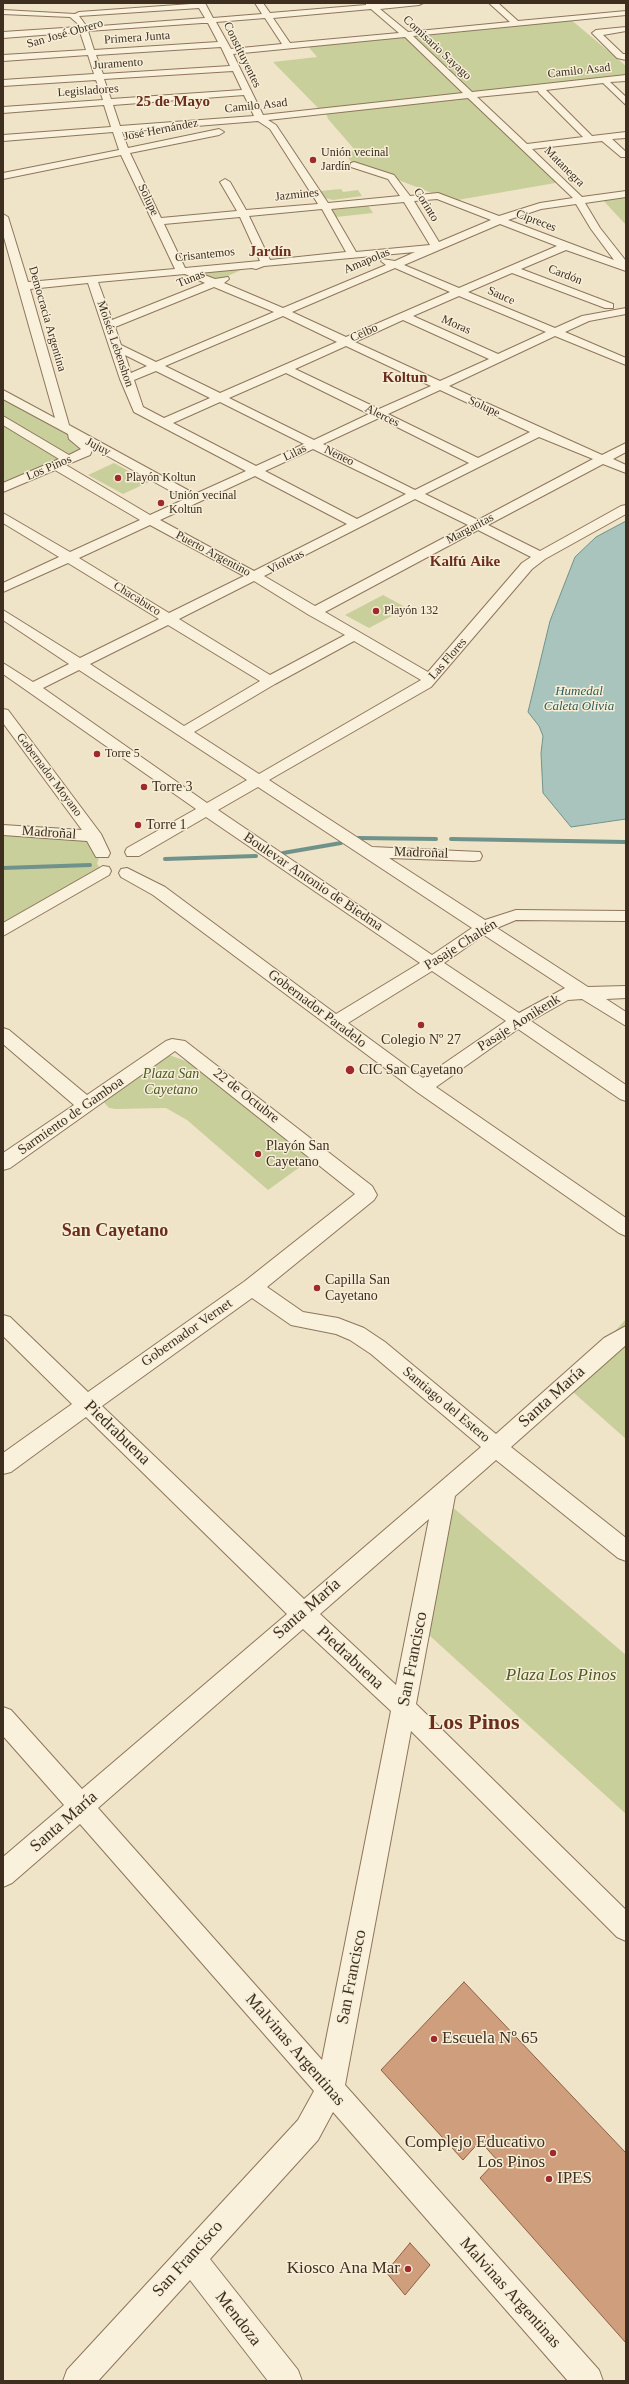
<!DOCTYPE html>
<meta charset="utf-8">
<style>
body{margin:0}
#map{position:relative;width:629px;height:2384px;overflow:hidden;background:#f0e4c8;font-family:"Times New Roman",serif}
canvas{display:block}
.frame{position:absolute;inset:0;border:4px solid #3d2e20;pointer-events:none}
</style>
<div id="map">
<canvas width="629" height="2384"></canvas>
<div class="frame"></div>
</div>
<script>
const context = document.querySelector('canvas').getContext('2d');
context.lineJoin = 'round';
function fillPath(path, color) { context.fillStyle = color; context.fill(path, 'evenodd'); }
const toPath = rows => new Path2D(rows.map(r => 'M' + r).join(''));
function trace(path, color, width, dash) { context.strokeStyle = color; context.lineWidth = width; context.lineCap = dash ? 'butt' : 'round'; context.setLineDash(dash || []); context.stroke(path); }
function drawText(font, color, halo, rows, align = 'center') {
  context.font = font + ' "Times New Roman",serif'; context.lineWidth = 3; context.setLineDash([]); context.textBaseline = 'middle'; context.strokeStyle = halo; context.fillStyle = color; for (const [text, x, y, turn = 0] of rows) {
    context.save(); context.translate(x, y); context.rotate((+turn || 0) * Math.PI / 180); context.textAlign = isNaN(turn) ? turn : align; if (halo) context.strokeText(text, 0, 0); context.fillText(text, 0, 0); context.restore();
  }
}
fillPath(toPath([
 [569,18,626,66,626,78,472,95,561,182,452,201,391,177,354,165,344,153,355,150,328,119,325,111,319,109,273,62,317,57,306,44],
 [341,189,343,192,358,190,362,196,333,200,325,198,320,191],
 [626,194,626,225,600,197],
 [366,202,373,213,336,217,331,208],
 [252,265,219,280,193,271],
 [3,394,64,428,87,448,3,488],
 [114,463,149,482,123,494,88,475],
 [383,595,407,608,369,628,345,615],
 [3,830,89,836,99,857,97,864,103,871,3,930],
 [169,1055,191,1063,311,1159,268,1190,187,1120,166,1108,116,1109,109,1108,101,1099],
 [626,1319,626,1439,565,1385,611,1344,615,1331],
 [443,1499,626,1655,626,1814,419,1626]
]), '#c9cf9b');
const water = toPath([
 [626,521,626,819,571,827,543,793,541,753,543,736,539,726,528,712,550,621,575,557,596,537,626,521]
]);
fillPath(water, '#a9c4bc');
trace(water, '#6f938a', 1);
trace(toPath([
 [358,838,436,839],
 [451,839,626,842],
 [283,853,341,843],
 [165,859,256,856],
 [3,868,90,865]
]), '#6f938a', 4);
const building = toPath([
 [464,1982,626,2153,626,2343,480,2178,497,2160,480,2141,463,2160,381,2070,464,1982],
 [410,2243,430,2265,405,2295,386,2272,410,2243]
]);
fillPath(building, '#cf9f7d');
trace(building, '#8d5f41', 1);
const minor = toPath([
 [205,3,213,18,262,14,255,3,263,3,270,13,366,5,366,3,423,3,419,5,380,9,408,32,510,22,489,3,498,3,518,21,626,11,626,15,413,36,472,92,626,75,626,81,610,82,626,97,626,105,603,83,546,90,592,136,626,132,626,138,612,139,626,152,626,157,621,157,602,141,532,149,582,197,626,191,626,197,585,203,600,228,626,261,626,271,566,250,521,269,613,304,613,308,605,308,512,273,468,292,555,328,582,316,626,308,626,314,589,321,565,332,626,358,626,365,555,336,449,386,602,455,626,443,626,452,613,459,626,465,626,473,603,464,488,525,540,551,621,506,626,505,626,514,545,559,532,569,431,687,269,780,372,847,480,852,482,856,480,860,474,861,389,858,485,920,516,910,626,911,626,921,516,920,497,928,588,987,626,986,626,998,606,999,626,1012,626,1026,582,999,568,1000,531,1021,626,1085,626,1101,620,1099,518,1029,436,1087,626,1218,626,1236,619,1233,417,1092,153,895,121,877,119,873,121,869,127,868,165,887,336,1014,420,963,206,817,139,856,127,856,125,852,127,848,196,809,3,674,3,663,33,682,69,664,3,620,3,610,80,658,159,619,68,563,3,592,3,583,59,557,3,523,3,513,70,552,140,520,55,470,3,492,3,483,59,459,3,425,3,416,69,455,81,449,69,439,68,434,3,399,3,390,55,418,3,234,3,214,8,217,28,282,175,269,121,155,3,179,3,173,119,150,113,132,3,141,3,135,111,127,104,105,3,113,3,107,103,100,96,80,3,86,3,80,94,74,88,55,3,61,3,55,86,50,80,32,3,38,3,32,79,27,77,23,70,17,3,14,3,10,75,14,79,12,205,3],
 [199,8,205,18,87,27,79,16,199,8],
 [371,9,399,33,290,43,273,18,371,9],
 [265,18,282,44,231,49,216,22,265,18],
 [202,23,208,23,218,42,94,50,88,31,202,23],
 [405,37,463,93,263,115,233,54,405,37],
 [221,47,230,66,103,74,96,55,221,47],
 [233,71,242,90,111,99,104,79,233,71],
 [538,91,539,93,583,137,527,144,477,97,538,91],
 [244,95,254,116,120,126,113,105,244,95],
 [468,98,573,198,540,203,499,216,438,193,410,196,394,175,354,162,351,163,351,167,388,179,400,196,328,203,276,125,268,120,468,98],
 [258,121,270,129,318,204,246,210,230,182,225,179,220,182,237,211,161,218,130,153,219,135,224,132,219,129,128,148,122,132,258,121],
 [437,199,491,220,439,242,414,201,437,199],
 [404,202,430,245,356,252,331,209,404,202],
 [576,204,591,229,614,260,508,220,541,209,576,204],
 [322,209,346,252,270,260,249,216,322,209],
 [240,217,260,261,185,268,164,224,240,217],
 [500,224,557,246,459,288,404,265,500,224],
 [415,252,395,261,382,259,381,261,386,265,283,308,224,283,229,279,228,277,215,279,199,273,252,268,256,269,264,266,415,252],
 [395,268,450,292,346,337,292,312,395,268],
 [185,274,205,283,112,320,98,282,185,274],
 [88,283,120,379,134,412,246,471,195,494,69,425,30,289,88,283],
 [214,287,274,312,156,362,121,345,115,327,214,287],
 [459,296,546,332,498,354,413,316,459,296],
 [283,316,337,342,220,393,165,366,283,316],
 [403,320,489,359,440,381,355,342,403,320],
 [346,346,431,386,379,409,295,369,346,346],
 [125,355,147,366,131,373,125,355],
 [156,371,210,398,164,418,143,407,134,380,156,371],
 [286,373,369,414,314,440,229,398,286,373],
 [440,390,530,432,478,458,388,414,440,390],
 [220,402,304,444,256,466,173,423,220,402],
 [379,418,469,463,415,490,323,444,379,418],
 [539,437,593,459,478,520,425,494,539,437],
 [93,448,185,499,150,515,66,465,90,455,93,448],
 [313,449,406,494,357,519,265,471,313,449],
 [255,476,347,524,254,571,160,520,255,476],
 [415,499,468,525,315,606,264,576,415,499],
 [150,525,244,576,169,613,79,558,150,525],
 [478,530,531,557,522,563,428,672,325,612,478,530],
 [254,581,309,615,345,635,270,675,179,619,254,581],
 [168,625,260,681,184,726,90,664,168,625],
 [354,641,421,680,259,774,194,732,275,684,354,641],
 [79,670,247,780,207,803,43,688,79,670],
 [258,787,472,928,432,955,218,810,258,787],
 [484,935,565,988,519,1013,444,963,484,935],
 [432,971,506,1021,423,1078,348,1023,432,971],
 [626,27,626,31,603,35,623,54,626,54,626,60,617,58,592,33,596,30,626,27],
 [3,709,8,710,101,834,110,853,108,857,96,857,87,841,3,835,3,825,82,830,3,723,3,709],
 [103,866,109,867,111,871,109,875,3,936,3,923,103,866],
 [3,1028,9,1030,87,1095,166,1041,172,1039,185,1041,372,1186,377,1195,374,1200,267,1287,303,1312,338,1318,364,1328,385,1342,496,1434,604,1338,626,1326,626,1345,511,1447,626,1538,626,1561,618,1558,496,1460,455,1496,416,1704,626,1910,626,1941,617,1937,411,1731,345,2085,599,2370,603,2381,568,2381,333,2112,318,2140,210,2259,298,2370,302,2381,268,2381,190,2280,98,2381,63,2381,67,2370,298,2120,314,2091,80,1824,12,1883,3,1887,3,1857,64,1805,3,1736,3,1707,11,1710,82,1789,287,1614,86,1417,11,1472,3,1474,3,1453,72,1404,3,1336,3,1315,10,1317,88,1392,245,1281,355,1194,175,1051,10,1168,3,1170,3,1153,74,1105,3,1044,3,1028],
 [252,1298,291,1325,336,1334,350,1340,371,1354,481,1447,304,1599,102,1406,252,1298],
 [429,1519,396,1685,320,1614,429,1519],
 [303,1629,391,1711,322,2060,98,1808,303,1629]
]);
trace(minor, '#8d765c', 2);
fillPath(minor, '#faf1dc');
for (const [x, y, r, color] of [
 [313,160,4,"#9e2a2b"],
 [118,478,4,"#9e2a2b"],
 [161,503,4,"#9e2a2b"],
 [376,611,4,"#9e2a2b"],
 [97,754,4,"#9e2a2b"],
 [144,787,4,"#9e2a2b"],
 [138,825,4,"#9e2a2b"],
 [421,1025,4,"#9e2a2b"],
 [350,1070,5,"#9e2a2b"],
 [258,1154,4,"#9e2a2b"],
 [317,1288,4,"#9e2a2b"],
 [434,2039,4,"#9e2a2b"],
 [553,2153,4,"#9e2a2b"],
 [549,2179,4,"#9e2a2b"],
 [408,2269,4,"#9e2a2b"]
]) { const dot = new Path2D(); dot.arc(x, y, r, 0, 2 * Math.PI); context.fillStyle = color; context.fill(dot); trace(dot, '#f7eed8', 1.5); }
drawText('12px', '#3d2e20', '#f7eed8', [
 ["San José Obrero",65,34,-16],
 ["Primera Junta",137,38,-4],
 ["Comisario Sayago",437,48,43],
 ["Constituyentes",242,55,64],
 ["Juramento",118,64,-4],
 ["Camilo Asad",579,71,-6],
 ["Legisladores",88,91,-4],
 ["Camilo Asad",256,106,-6],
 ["José Hernández",161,130,-11],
 ["Matanegra",564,167,45],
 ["Jazmines",297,195,-6],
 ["Solupe",148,200,65],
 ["Corinto",426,205,58],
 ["Cipreces",536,221,21],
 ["Crisantemos",205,255,-6],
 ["Amapolas",367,261,-23],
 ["Cardón",565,275,21],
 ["Tunas",191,279,-22],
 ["Sauce",501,296,24],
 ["Democracia Argentina",47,319,74],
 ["Moras",456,325,24],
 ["Ceibo",364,333,-24],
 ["Moisés Lebenshon",115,344,71],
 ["Solupe",484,407,25],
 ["Alerces",382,416,26],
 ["Jujuy",98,447,28],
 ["Lilas",295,453,-26],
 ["Neneo",339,456,26],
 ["Los Pinos",49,468,-23],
 ["Margaritas",470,529,-28],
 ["Puerto Argentino",213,554,28],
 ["Violetas",286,562,-27],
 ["Chacabuco",137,599,32],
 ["Las Flores",448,659,-49],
 ["Gobernador Moyano",49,775,53]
]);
drawText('12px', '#3d2e20', '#f7eed8', [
 ["Unión vecinal",321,153],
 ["Jardín",321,167],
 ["Playón Koltun",126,478],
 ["Unión vecinal",169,496],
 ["Koltun",169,510],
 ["Playón 132",384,611],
 ["Torre 5",105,754]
], 'left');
drawText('italic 13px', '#2f5d5a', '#f7eed8', [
 ["Humedal",579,692],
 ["Caleta Olivia",579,707]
]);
drawText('14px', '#3d2e20', '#f7eed8', [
 ["Torre 3",152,787],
 ["Torre 1",146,825],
 ["Colegio Nº 27",421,1040,"center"],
 ["CIC San Cayetano",359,1070],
 ["Playón San",266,1146],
 ["Cayetano",266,1162],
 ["Capilla San",325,1280],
 ["Cayetano",325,1296]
], 'left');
drawText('14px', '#3d2e20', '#f7eed8', [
 ["Madroñal",49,833,4],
 ["Madroñal",421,853,2],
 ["Boulevar Antonio de Biedma",313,882,34],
 ["Pasaje Chaltén",461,945,-32],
 ["Gobernador Paradelo",317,1009,37],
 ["Pasaje Aonikenk",519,1023,-32],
 ["22 de Octubre",246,1096,38],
 ["Sarmiento de Gamboa",71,1116,-35],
 ["Gobernador Vernet",187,1333,-35],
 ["Santiago del Estero",446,1405,40]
]);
drawText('italic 14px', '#4d5a26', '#f7eed8', [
 ["Plaza San",171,1074],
 ["Cayetano",171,1090]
]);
drawText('bold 15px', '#6b2e1e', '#f7eed8', [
 ["25 de Mayo",173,102],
 ["Jardín",270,252],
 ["Koltun",405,378],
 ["Kalfú Aike",465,562]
]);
drawText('17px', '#3d2e20', '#f7eed8', [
 ["Santa María",552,1397,-42],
 ["Piedrabuena",117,1433,44],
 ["Santa María",307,1609,-41],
 ["Piedrabuena",350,1658,43],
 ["San Francisco",413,1659,-79],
 ["Santa María",64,1822,-41],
 ["San Francisco",352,1977,-79],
 ["Malvinas Argentinas",295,2050,49],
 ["San Francisco",188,2259,-48],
 ["Malvinas Argentinas",510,2293,48],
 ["Mendoza",238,2319,52]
]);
drawText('italic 17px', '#4d5a26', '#f7eed8', [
 ["Plaza Los Pinos",561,1676]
]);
drawText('17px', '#3d2e20', '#f7eed8', [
 ["Escuela Nº 65",442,2039],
 ["Complejo Educativo",545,2143,"right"],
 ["Los Pinos",545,2163,"right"],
 ["IPES",557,2179],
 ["Kiosco Ana Mar",400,2269,"right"]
], 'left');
drawText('bold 18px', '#6b2e1e', '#f7eed8', [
 ["San Cayetano",115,1231]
]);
drawText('bold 22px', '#6b2e1e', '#f7eed8', [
 ["Los Pinos",474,1723]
]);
</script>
